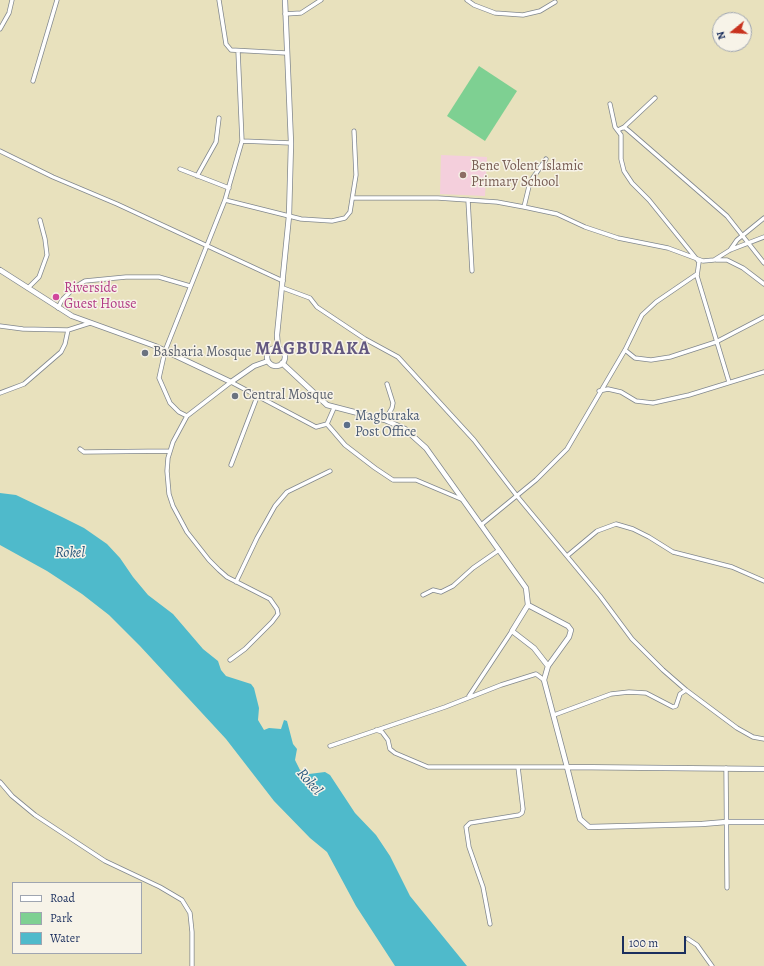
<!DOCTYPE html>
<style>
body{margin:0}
#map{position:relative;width:764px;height:966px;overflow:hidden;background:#e8e1bd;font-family:Alegreya,serif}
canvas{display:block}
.legend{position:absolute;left:12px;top:882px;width:130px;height:72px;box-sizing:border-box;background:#f7f3e8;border:1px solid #9fa5b1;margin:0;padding:5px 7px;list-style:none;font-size:12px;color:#1b2f5e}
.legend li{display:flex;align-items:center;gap:8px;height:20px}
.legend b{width:20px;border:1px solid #9fa5b1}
.north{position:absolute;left:712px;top:12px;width:40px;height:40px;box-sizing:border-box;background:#f7f3e8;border:1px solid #9fa5b1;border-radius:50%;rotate:252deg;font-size:11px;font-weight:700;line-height:16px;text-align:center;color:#1b2f5e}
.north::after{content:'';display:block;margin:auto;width:14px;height:18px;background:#c8321e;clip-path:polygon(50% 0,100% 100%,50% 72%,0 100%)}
.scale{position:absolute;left:622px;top:936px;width:64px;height:18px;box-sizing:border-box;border:2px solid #1b2f5e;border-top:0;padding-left:5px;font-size:12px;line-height:14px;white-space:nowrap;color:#1b2f5e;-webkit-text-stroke:3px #f7f3e8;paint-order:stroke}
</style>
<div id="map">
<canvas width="764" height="966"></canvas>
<ul class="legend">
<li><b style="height:5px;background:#fff"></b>Road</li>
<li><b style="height:11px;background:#7ed092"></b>Park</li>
<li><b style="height:11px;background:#4fbacb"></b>Water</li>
</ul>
<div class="north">N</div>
<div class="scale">100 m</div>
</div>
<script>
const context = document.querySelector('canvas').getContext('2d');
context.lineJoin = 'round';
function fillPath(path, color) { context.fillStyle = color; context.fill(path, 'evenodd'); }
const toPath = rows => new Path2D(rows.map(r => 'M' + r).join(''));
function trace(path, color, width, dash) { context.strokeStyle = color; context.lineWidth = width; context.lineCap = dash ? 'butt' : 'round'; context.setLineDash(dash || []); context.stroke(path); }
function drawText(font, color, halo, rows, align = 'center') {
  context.font = font + ' Alegreya,serif'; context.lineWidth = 3; context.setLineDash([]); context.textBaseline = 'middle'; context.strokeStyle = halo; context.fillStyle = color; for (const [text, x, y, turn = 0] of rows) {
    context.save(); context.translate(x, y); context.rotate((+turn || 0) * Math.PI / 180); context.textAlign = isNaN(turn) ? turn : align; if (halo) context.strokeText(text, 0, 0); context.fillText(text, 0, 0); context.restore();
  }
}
fillPath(toPath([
 [441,155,487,157,485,196,440,194]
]), '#f4cfdc');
fillPath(toPath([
 [479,66,517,91,485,141,447,116]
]), '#7ed092');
fillPath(toPath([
 [0,493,16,495,62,517,84,528,107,544,120,558,133,577,148,595,173,614,203,649,218,661,221,670,226,676,251,684,254,688,259,708,258,720,264,730,269,728,281,729,284,720,287,721,293,744,297,749,295,760,300,770,309,774,325,772,330,775,355,813,376,835,390,856,410,896,467,966,395,966,356,906,327,852,310,838,274,801,226,739,140,646,109,615,82,594,47,571,0,545]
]), '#4fbacb');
const minor = toPath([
 [219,0,226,44,231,50,286,53],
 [467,0,474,5,495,13,523,15,540,11,555,2],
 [285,14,301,13,321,0],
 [0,29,9,13,12,0],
 [33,81,57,0],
 [610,104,615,127,621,135,621,159,624,171,632,183,649,200,699,262,697,276,729,382],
 [623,128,655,98],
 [618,130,624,127,629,131,727,216,764,263],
 [242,141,291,143],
 [0,151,53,177,117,204,283,281],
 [180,169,229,188],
 [197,176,216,142,219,118],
 [353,198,438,198,497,202,524,207,557,214,585,227,618,238,668,248,703,261,714,260,730,250,764,237],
 [225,200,301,219,332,221,345,218,350,212,356,175,354,131],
 [468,200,472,271],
 [524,207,530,182,546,159],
 [730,250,737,240,764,218],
 [716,260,727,260,743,268,764,284],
 [28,288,39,277,47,255,45,239,40,220],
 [283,288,310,298,317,307,365,339,398,357,474,440,517,496,600,596,632,639,663,670,686,690,737,728,753,737,764,739],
 [58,308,62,300,75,287,85,281,126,277,159,277,190,286],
 [0,326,23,329,68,330,90,323],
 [625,350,635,358,651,360,670,357,716,342,764,317],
 [599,391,608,389,621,392,636,401,653,403,689,395,764,372],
 [0,393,24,384,61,352,65,344,68,330],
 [334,408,327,424,345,445,375,468,393,480,416,480,461,499],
 [187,416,179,412,170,403,159,378,165,351,225,200,242,141,238,51],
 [385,420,392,408,393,403,387,384],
 [80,449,84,452,170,451],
 [231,465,257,397],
 [481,525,536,480,567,449,625,350,642,315,656,302,697,274],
 [567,556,597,531,616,524,633,529,649,537,673,552,732,567,764,581],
 [236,582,257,538,275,506,287,492,330,471],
 [423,595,433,590,441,592,453,586,473,568,499,550],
 [230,660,245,649,272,622,278,614,277,609,270,599,227,577,219,570,209,560,187,532,173,506,169,494,167,471,168,458,173,442,187,416,231,382,316,427,327,424],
 [469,696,512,631],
 [554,715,611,694,629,692,646,693,673,707,676,706,680,694,686,690],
 [376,730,382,732,388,740,390,749,395,753,428,767,567,767],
 [330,746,445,707,501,685,536,674,544,680],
 [726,768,727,888],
 [0,782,12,796,35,815,105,861,160,887,182,900,190,913,192,932,192,966],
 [490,924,483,887,469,847,466,827,470,823,519,815,522,813,523,809,518,767],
 [688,939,697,945,712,966]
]);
const tertiary = toPath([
 [0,270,72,316,155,346,231,382,254,366,268,361],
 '267 357a9 9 0 1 1 18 0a9 9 0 1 1-18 0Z',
 [278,349,277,335,289,216,291,143,285,0],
 [282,363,327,405,385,420,405,429,426,448,526,588,528,605,512,631,534,648,548,666],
 [528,605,568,626,571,630,569,637,548,666,544,680,567,767,764,769],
 [567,767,580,819,589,827,702,824,726,822,764,822]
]);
trace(minor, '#82888e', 5);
trace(tertiary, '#82888e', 6);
trace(minor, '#fff', 3.5);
trace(tertiary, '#fff', 4.5);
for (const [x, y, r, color] of [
 [463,175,4,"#8d6e63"],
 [56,297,4,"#d1479c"],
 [145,353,4,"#6b7280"],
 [235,396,4,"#6b7280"],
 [347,425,4,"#5c6f8a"]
]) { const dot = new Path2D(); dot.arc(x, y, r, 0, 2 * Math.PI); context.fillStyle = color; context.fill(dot); trace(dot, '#f7f3e8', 1.5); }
drawText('14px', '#785e54', '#f7f3e8', [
 ["Bene Volent Islamic",471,167],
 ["Primary School",471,183]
], 'left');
drawText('14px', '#b23c85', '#f7f3e8', [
 ["Riverside",64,289],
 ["Guest House",64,305]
], 'left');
drawText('14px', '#5b616d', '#f7f3e8', [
 ["Basharia Mosque",153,353],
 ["Central Mosque",243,396]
], 'left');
drawText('14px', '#4e5e75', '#f7f3e8', [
 ["Magburaka",355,417],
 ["Post Office",355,433]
], 'left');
drawText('italic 15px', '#2b597f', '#f7f3e8', [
 ["Rokel",70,553],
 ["Rokel",309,782,49]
]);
context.letterSpacing = '1px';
drawText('bold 18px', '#635880', '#f7f3e8', [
 ["MAGBURAKA",313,350]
]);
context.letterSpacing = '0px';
</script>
